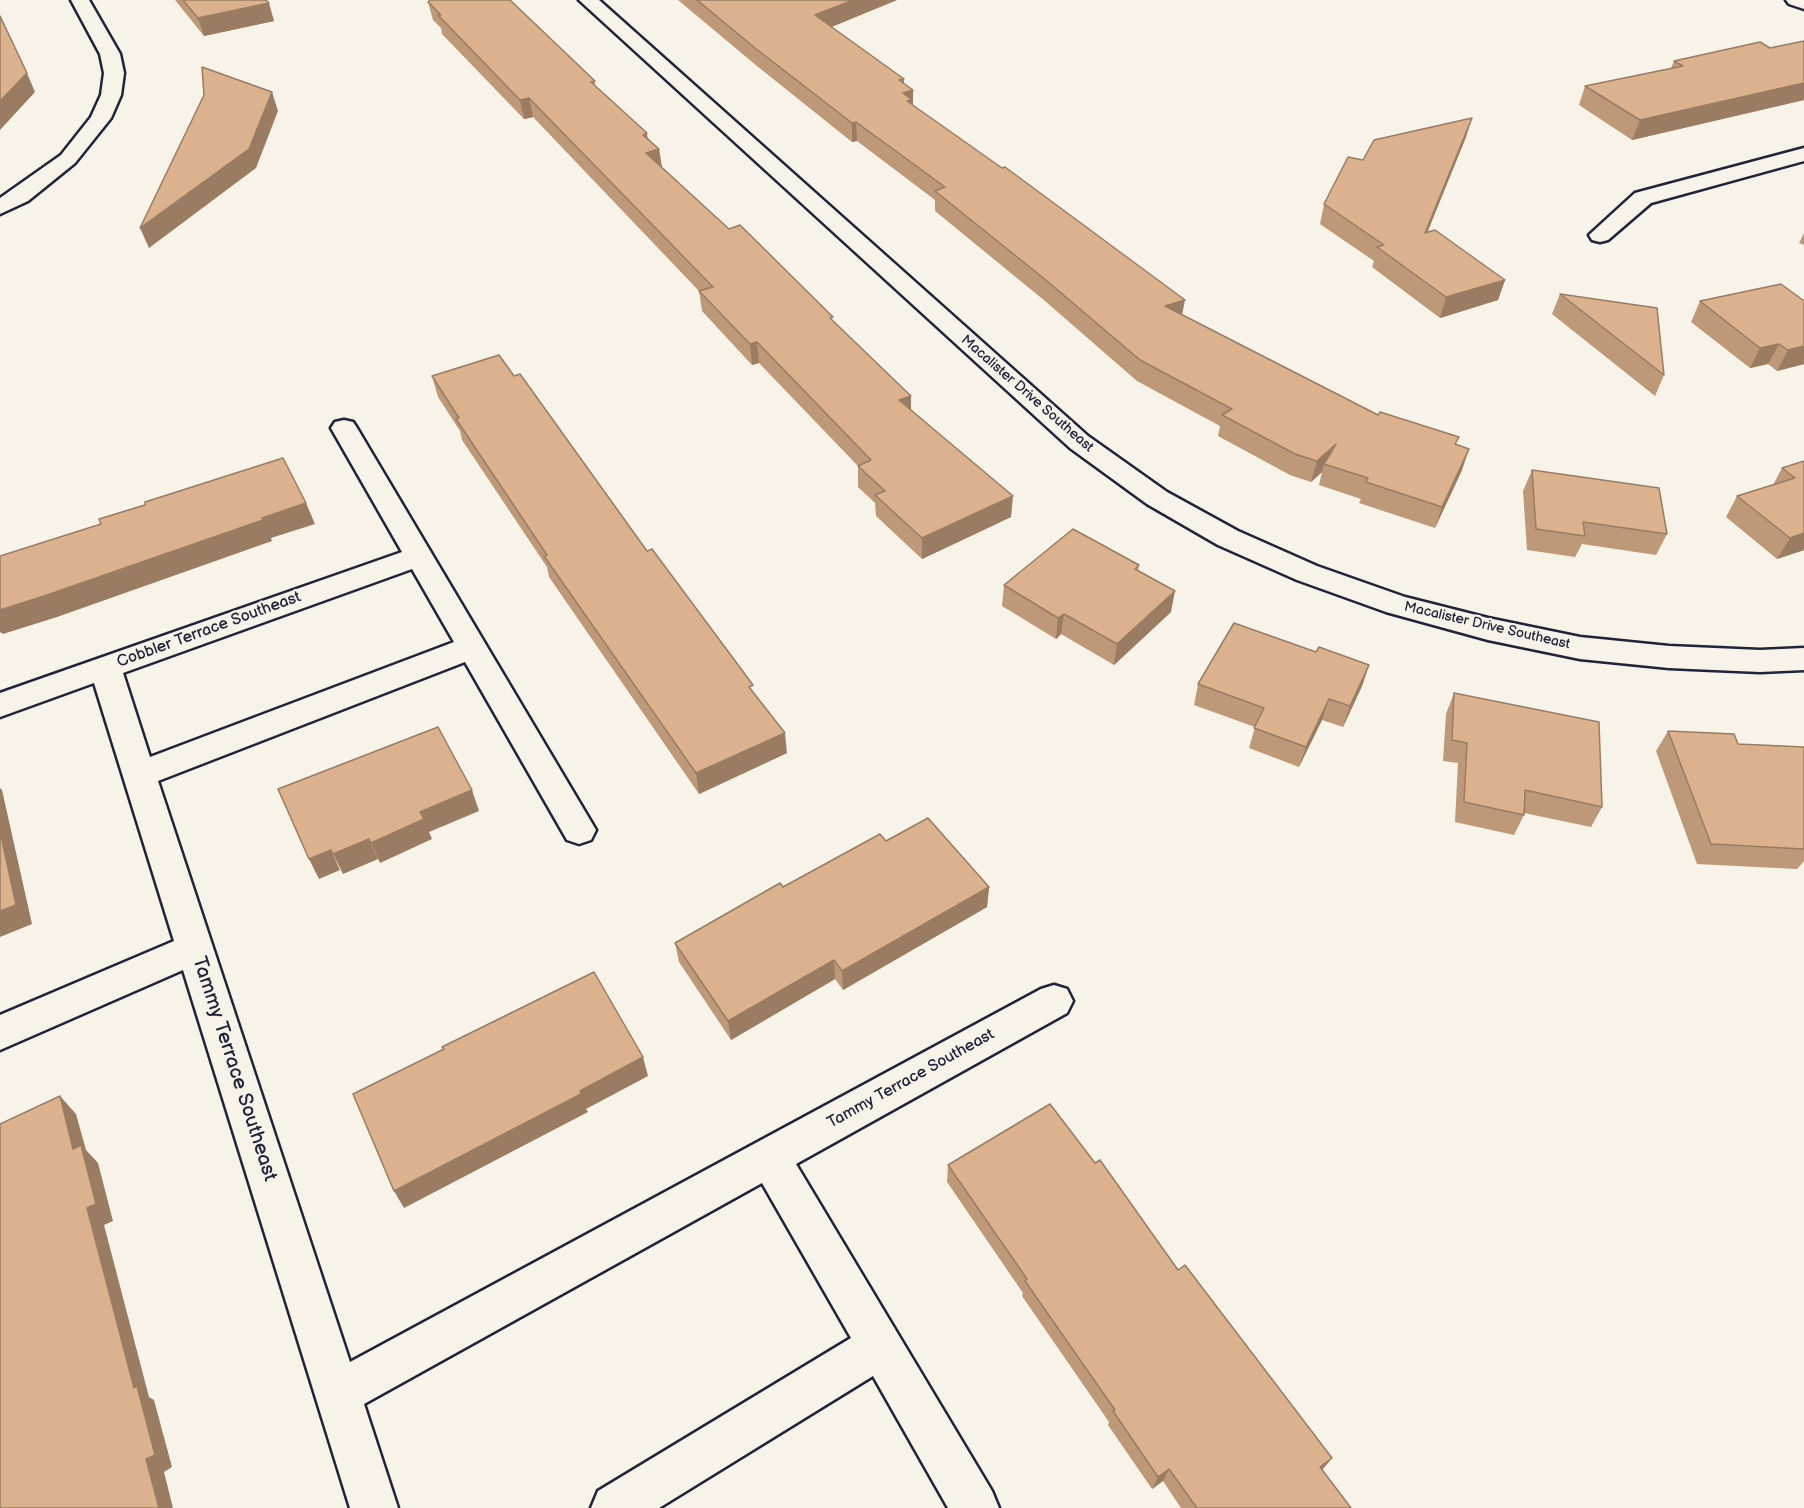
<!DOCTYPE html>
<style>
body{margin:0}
canvas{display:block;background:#f7f3e8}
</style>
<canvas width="1804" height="1508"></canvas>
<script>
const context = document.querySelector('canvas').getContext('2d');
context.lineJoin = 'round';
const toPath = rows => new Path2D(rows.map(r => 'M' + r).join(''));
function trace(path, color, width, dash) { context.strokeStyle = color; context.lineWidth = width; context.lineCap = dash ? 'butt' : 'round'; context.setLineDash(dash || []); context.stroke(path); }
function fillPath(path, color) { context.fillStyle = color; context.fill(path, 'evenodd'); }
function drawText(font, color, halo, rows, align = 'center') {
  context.font = font + ' "Balsamiq Sans",sans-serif'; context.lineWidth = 4.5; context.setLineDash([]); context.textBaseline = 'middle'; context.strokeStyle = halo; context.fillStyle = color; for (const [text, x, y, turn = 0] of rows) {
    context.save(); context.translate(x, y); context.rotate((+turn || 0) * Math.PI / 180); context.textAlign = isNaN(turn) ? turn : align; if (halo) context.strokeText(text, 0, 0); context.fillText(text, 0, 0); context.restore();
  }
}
const minor = toPath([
 [71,0,89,0,120,54,124,73,121,95,111,118,75,163,28,201,0,214,0,198,61,155,91,117,101,95,104,73,100,54,71,0],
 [579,0,599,0,1088,436,1167,492,1238,531,1317,566,1405,597,1488,618,1580,637,1669,646,1760,650,1804,648,1804,670,1760,672,1669,668,1580,659,1488,640,1386,612,1297,580,1218,545,1147,504,1070,448,579,0],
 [1786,0,1804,0,1804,9,1789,4,1786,0],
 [1804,148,1804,161,1651,203,1608,240,1600,242,1592,240,1589,235,1635,193,1804,148],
 [344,420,353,422,357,428,596,830,591,840,579,844,567,840,465,662,158,781,350,1362,1041,989,1054,985,1067,989,1073,1001,1067,1013,796,1164,992,1491,999,1508,948,1508,873,1376,659,1508,591,1508,598,1491,851,1338,762,1183,364,1404,398,1508,350,1508,183,970,0,1050,0,1015,174,941,94,683,0,717,0,693,402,552,331,428,335,422,344,420],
 [412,569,454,642,150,757,123,673,412,569]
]);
trace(minor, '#22223b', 5);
fillPath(minor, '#f7f3e8');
fillPath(toPath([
 [175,0,266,0,274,21,204,36],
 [678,0,897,0,832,27,904,79,904,84,913,90,913,106,1182,315,1378,415,1456,445,1462,470,1435,528,1359,503,1361,499,1319,485,1322,472,1311,482,1290,475,1218,436,1220,426,1137,381,1045,301,935,211,935,200,857,141,852,142,757,66],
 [428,2,595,81,595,86,659,149,662,167,729,229,833,321,911,411,1011,517,922,559,876,516,875,503,858,487,858,466,759,363,752,365,702,311,699,291,533,117,524,119,442,34,441,28,433,20],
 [1804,41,1804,100,1632,140,1579,105,1585,86,1671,68,1674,61,1770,48],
 [1466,137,1427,232,1505,280,1498,300,1440,318,1372,267,1374,261,1320,224,1324,204,1363,160],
 [1804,233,1804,245,1799,243],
 [1781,284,1804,364,1777,371,1768,364,1750,368,1691,322,1700,301],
 [1560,294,1664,375,1655,396,1552,314],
 [432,376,514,376,753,693,787,753,699,794,549,577,547,567,462,440,460,431,438,397],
 [1804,461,1804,550,1777,559,1726,517,1737,496,1773,485,1782,468],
 [1532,470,1667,534,1656,555,1582,544,1575,557,1527,550,1523,491],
 [1139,565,1138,571,1171,612,1114,665,1061,634,1056,639,1002,606,1004,585],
 [1316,652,1369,665,1362,686,1343,727,1322,720,1299,767,1249,748,1255,727,1194,705,1198,684],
 [1454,693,1602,807,1591,827,1524,813,1524,815,1514,835,1455,822,1458,763,1443,761,1446,714],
 [1668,731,1738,744,1804,747,1804,861,1797,869,1697,864,1656,751],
 [886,841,989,887,987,907,843,990,835,979,731,1040,679,962,675,943,783,887],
 [948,1165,1178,1270,1332,1458,1322,1470,1351,1508,1181,1508,1163,1481,1152,1489,1108,1425,1109,1422,1022,1296,1023,1293,947,1182]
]), '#bd9879');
fillPath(toPath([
 [853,0,897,0,816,33,815,15],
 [269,3,274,21,204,36,198,18],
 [27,73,35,92,0,130,0,101],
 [904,79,904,93,913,90,913,109,903,98,899,80],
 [1804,83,1804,100,1632,140,1640,120],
 [272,92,278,111,256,168,149,248,140,228],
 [529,98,533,117,524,119,520,100],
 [1472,118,1466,137,1419,253,1425,233],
 [856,122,857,141,852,142,852,123],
 [647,133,649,152,659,149,662,169,649,172,643,135],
 [1505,280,1498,300,1440,318,1446,297],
 [1185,300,1181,320,1165,306],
 [757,342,759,363,752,365,750,344],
 [1779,344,1768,364,1750,368,1760,348],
 [1804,346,1804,364,1777,371,1788,350],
 [911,396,911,417,899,400],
 [1336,444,1324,464,1322,472,1311,482,1317,461],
 [1469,449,1462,470,1435,528,1442,507],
 [1013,496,1011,517,922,559,922,538],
 [306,503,315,524,271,538,272,541,57,617,3,634,0,632,0,610],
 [1804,533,1804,550,1777,559,1790,538],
 [1175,591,1171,612,1114,665,1117,644],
 [1064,614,1061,634,1056,639,1058,618],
 [1369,665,1362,686,1343,727,1350,706],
 [1329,699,1322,720,1299,767,1306,747],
 [785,733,787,753,699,794,696,773],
 [0,788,2,790,32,924,0,937],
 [472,790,479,811,429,832,432,839,380,863,371,843,420,812],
 [369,839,378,859,343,874,333,854],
 [331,850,340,870,319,879,309,859],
 [989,887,987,907,843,990,842,971],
 [834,960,835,979,731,1040,728,1021],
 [643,1057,648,1076,586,1109,588,1112,404,1208,394,1191],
 [60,1096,76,1114,86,1150,98,1163,113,1221,104,1225,149,1397,154,1400,172,1467,164,1472,173,1508,159,1508,146,1459,134,1388,87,1208],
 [1332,1458,1322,1470,1320,1467],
 [1169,1469,1163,1481,1152,1489,1158,1477]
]), '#9a7c63');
const building = toPath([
 [183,0,266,0,269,3,198,18,183,0],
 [430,0,510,0,595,81,591,82,647,133,643,135,659,149,646,153,729,229,740,225,833,317,830,318,911,396,899,400,1013,496,922,538,875,495,885,491,858,466,871,460,757,342,750,344,699,291,713,287,529,98,520,100,438,15,441,15,428,2,430,0],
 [697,0,853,0,815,15,904,79,899,80,913,90,903,93,912,100,907,101,1002,168,1005,167,1185,300,1165,306,1378,415,1380,412,1459,437,1455,444,1469,449,1442,507,1366,482,1368,478,1324,464,1336,444,1317,461,1295,454,1222,415,1232,409,1140,360,1047,281,935,191,945,187,856,122,852,123,755,48,697,0],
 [0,16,27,73,0,101,0,16],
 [1804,41,1804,83,1640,120,1585,86,1683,66,1674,61,1760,42,1770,48,1804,41],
 [202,67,272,92,249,149,140,228,204,95,202,67],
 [1472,118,1425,233,1435,230,1505,280,1446,297,1377,247,1384,245,1324,204,1348,157,1363,160,1374,140,1472,118],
 [1781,284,1804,301,1804,346,1788,350,1779,344,1760,348,1700,301,1781,284],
 [1560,294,1657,308,1664,375,1560,294],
 [499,355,514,376,520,374,647,551,652,549,753,685,749,687,785,733,696,773,544,556,547,555,456,419,459,418,432,376,499,355],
 [283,458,306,503,262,518,263,520,44,596,0,610,0,556,101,524,99,519,145,505,145,502,283,458],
 [1804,461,1804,533,1790,538,1737,496,1795,478,1782,468,1804,461],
 [1532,470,1659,488,1667,534,1583,522,1585,536,1536,529,1532,470],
 [1073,529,1139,565,1135,569,1175,591,1117,644,1064,614,1058,618,1004,585,1073,529],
 [1234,623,1316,652,1319,647,1369,665,1350,706,1329,699,1306,747,1254,728,1264,708,1198,684,1234,623],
 [1454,693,1599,722,1602,807,1525,790,1524,815,1464,802,1467,743,1452,740,1454,693],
 [438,727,472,790,420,812,424,819,371,843,369,839,333,854,331,850,309,859,278,789,438,727],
 [1668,731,1734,734,1738,744,1804,747,1804,849,1711,844,1668,731],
 [928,818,989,887,842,971,834,960,728,1021,675,943,780,883,783,887,880,834,886,841,928,818],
 [0,831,16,905,0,911,0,831],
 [594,972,643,1057,580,1091,581,1094,394,1191,353,1094,444,1049,442,1047,594,972],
 [60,1096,73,1149,81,1145,96,1204,87,1208,134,1388,137,1386,155,1455,146,1459,159,1508,0,1508,0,1124,60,1096],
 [1050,1104,1095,1163,1100,1160,1178,1270,1185,1265,1332,1458,1320,1467,1351,1508,1197,1508,1169,1469,1158,1477,1113,1411,1115,1410,1025,1281,1027,1279,948,1165,1050,1104]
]);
fillPath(building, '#dcb18d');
trace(building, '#9a7c63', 1.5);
drawText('14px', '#22223b', '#f7f3e8', [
 ["Macalister Drive Southeast",1027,394,41],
 ["Macalister Drive Southeast",1487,626,13]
]);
drawText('16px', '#22223b', '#f7f3e8', [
 ["Cobbler Terrace Southeast",209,630,-20],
 ["Tammy Terrace Southeast",911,1079,-29]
]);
drawText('20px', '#22223b', '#f7f3e8', [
 ["Tammy Terrace Southeast",234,1069,72]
]);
</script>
